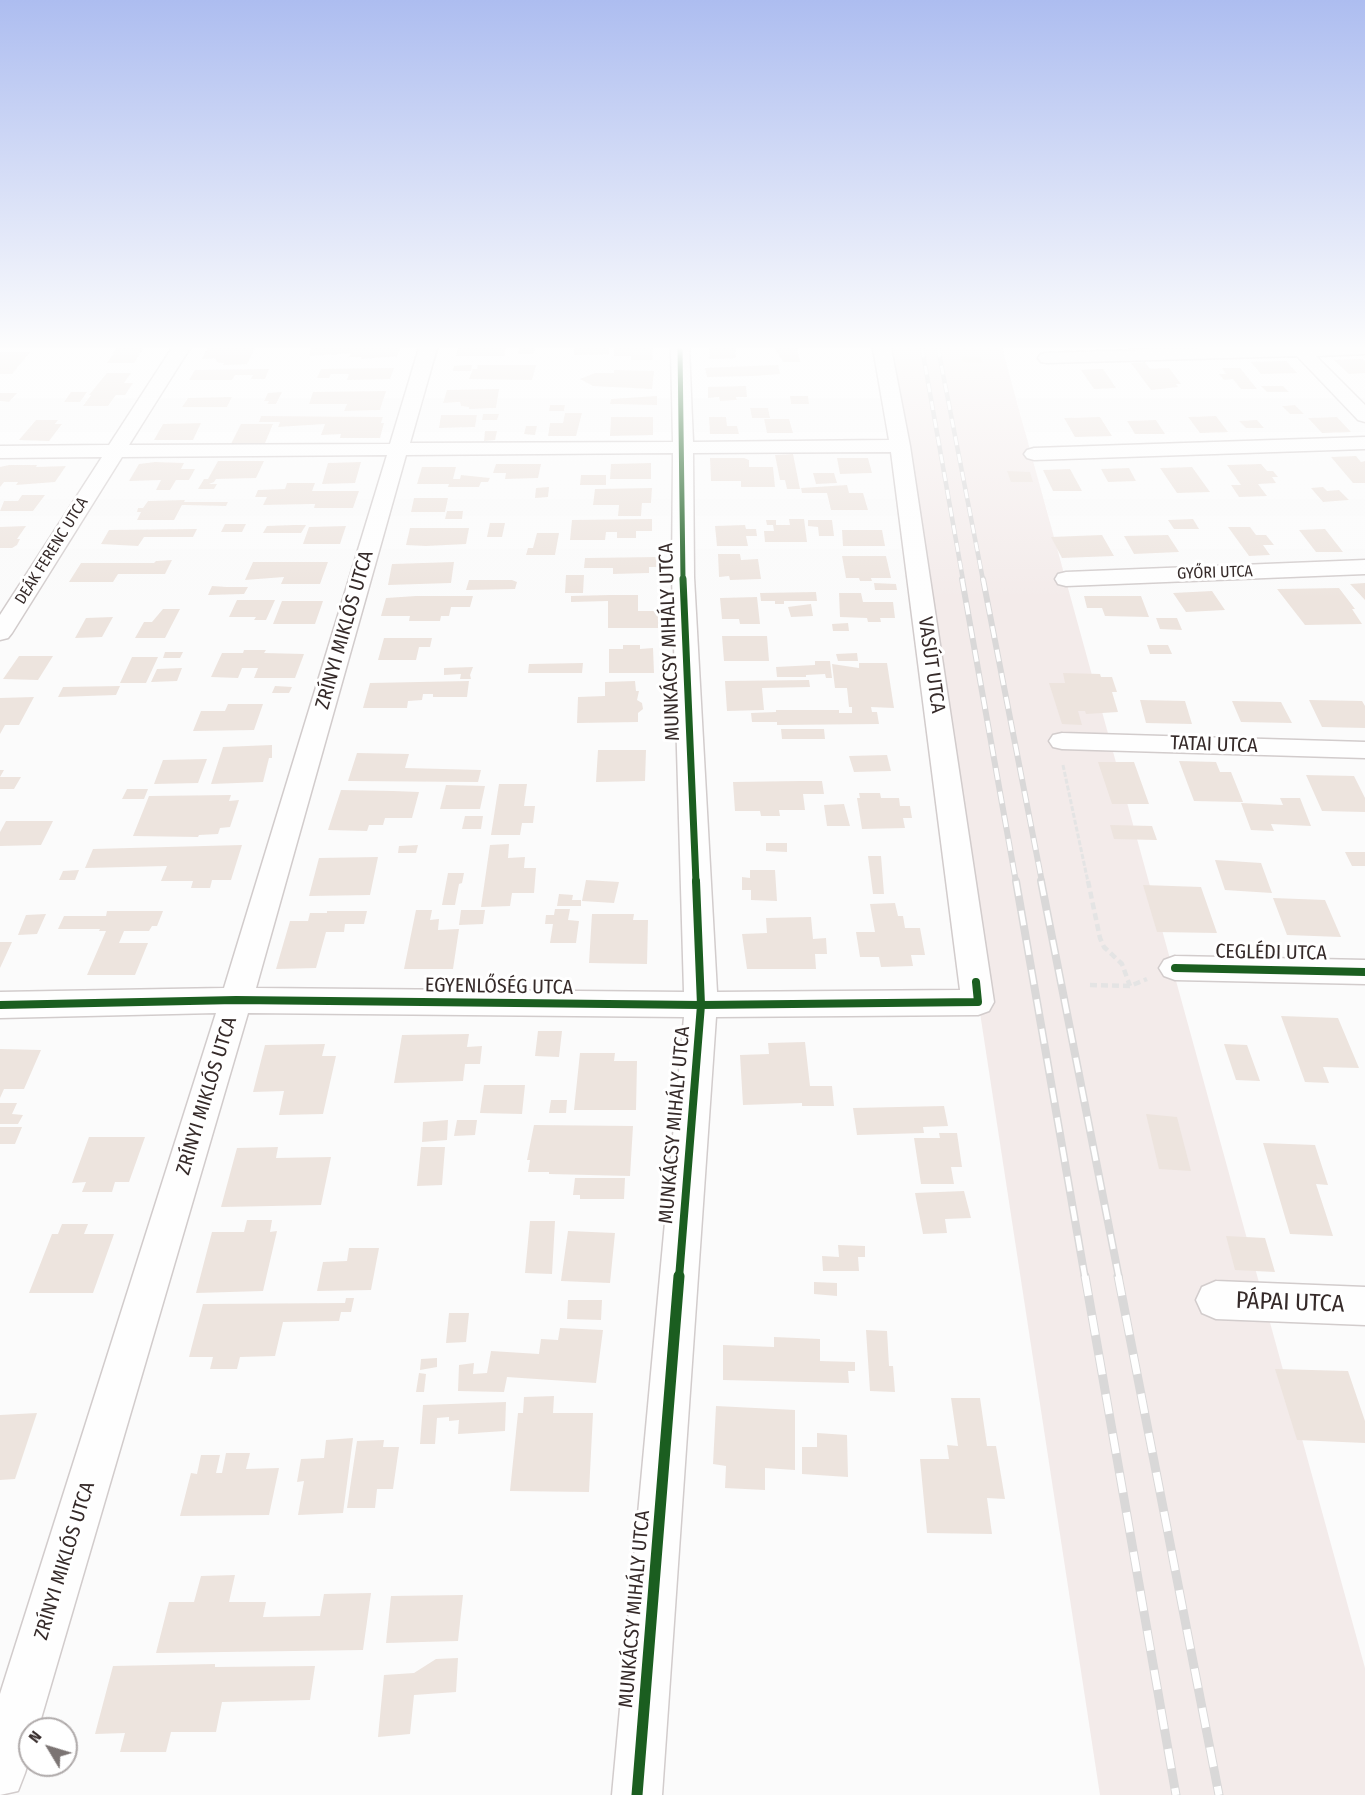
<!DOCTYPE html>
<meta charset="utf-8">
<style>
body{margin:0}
#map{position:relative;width:1365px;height:1795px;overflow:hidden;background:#fbfbfb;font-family:"Fira Sans Condensed",sans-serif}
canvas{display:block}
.north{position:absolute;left:18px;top:1717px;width:60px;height:60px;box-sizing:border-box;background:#fff;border:2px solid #afaaaa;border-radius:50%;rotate:308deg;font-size:16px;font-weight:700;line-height:24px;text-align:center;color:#362b2a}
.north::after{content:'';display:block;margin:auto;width:21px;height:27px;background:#7b7473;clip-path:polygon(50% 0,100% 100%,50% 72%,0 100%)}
</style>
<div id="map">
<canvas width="1365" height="1795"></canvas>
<div class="north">N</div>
</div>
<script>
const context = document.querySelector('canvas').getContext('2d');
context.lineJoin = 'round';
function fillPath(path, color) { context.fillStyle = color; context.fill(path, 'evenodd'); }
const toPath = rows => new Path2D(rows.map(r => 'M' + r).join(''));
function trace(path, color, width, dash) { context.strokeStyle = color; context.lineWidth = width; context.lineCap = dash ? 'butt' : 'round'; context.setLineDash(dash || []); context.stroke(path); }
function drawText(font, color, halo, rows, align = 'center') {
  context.font = font + ' "Fira Sans Condensed",sans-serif'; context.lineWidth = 6; context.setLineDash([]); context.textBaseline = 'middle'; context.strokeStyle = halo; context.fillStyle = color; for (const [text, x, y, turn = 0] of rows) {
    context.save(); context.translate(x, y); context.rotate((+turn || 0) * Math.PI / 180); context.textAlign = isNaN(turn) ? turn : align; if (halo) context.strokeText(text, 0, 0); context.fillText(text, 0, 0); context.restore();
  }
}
fillPath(toPath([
 [878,348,1002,348,1365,1668,1365,1795,1100,1795]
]), '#f3ebea');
fillPath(toPath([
 [117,348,143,348,134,363,107,363],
 [208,348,255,348,247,364,223,365,224,363,217,362,216,358,202,359],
 [312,348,400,348,397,356,361,359,362,357,349,357,351,353,309,356],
 [459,348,506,348,504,356,456,356],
 [520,348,535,348,533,354,518,354],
 [574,348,609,348,609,354,574,355],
 [614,348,653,348,652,360,631,360,631,356,614,356],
 [709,348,735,348,736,358,710,359],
 [775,348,797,348,800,362,783,362],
 [0,352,30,352,12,374,0,374],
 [961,356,981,357,983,363,963,362],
 [1363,359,1365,361,1365,373,1349,374,1334,360],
 [1286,361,1297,373,1261,374,1251,362],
 [1145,362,1150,369,1169,368,1181,384,1176,384,1178,387,1151,390,1131,363],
 [472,365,471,371,453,371,454,366],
 [478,365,536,365,532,380,469,379,473,369,477,369],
 [778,365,780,374,753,376,707,377,705,368],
 [394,368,390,379,347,380,349,374,331,374,329,378,317,378,321,369],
 [1222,368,1240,368,1257,389,1241,389,1233,379,1224,380,1219,374,1226,374],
 [269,369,265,379,251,379,253,375,235,375,232,380,189,380,195,370],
 [1103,369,1116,388,1094,389,1081,370],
 [614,370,654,371,652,389,593,386,580,379,595,373,614,373],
 [107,373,131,373,124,383,133,383,125,395,116,395,108,406,83,406,91,395,89,395],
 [746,386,747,397,736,397,737,400,720,401,719,397,708,398,708,387],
 [1261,386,1283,386,1289,392,1267,392],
 [499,389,496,408,469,409,469,407,461,406,460,402,443,403,447,390],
 [386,391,380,410,344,411,347,404,309,404,313,392],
 [71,392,87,392,80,402,64,402],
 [282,392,276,404,267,404,269,401,264,401,268,393],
 [0,393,17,393,9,402,0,401],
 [657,396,657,405,610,404,611,399],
 [790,396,808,396,809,404,791,404],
 [232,397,227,407,182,407,188,398],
 [550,405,565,405,564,411,549,411],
 [1295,405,1304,414,1290,414,1282,406],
 [750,408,768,408,770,418,752,418],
 [565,413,582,413,576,436,548,436,550,423,563,423],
 [483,414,499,414,497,420,482,420],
 [441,415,477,415,475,427,439,428],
 [261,416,383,417,381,423,384,423,380,438,340,438,341,434,321,435,325,424,278,427,280,422,259,422],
 [1216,416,1228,432,1200,433,1188,417],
 [611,417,653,417,653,435,610,436],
 [709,417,726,417,727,426,737,426,739,434,710,434],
 [1100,417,1112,436,1075,437,1064,418],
 [1337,417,1351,432,1322,433,1308,418],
 [764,419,789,419,793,433,767,433],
 [36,420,58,420,55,424,62,424,49,441,19,440],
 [1156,420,1165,434,1135,434,1127,421],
 [1257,420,1264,428,1246,428,1239,421],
 [201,423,193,440,154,440,163,424],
 [241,424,273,424,265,443,231,444],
 [526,426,537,426,535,435,524,434],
 [485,431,497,431,495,440,484,441],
 [793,454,800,489,787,489,785,480,780,480,775,455],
 [1356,456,1361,462,1365,461,1365,483,1353,483,1331,457],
 [710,458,744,458,749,460,749,467,773,467,775,487,741,487,741,481,711,481],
 [837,458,868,458,872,473,840,474],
 [218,461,264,461,256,478,216,479,214,482,209,484,217,484,214,489,198,489,204,479,208,479],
 [155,462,184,463,181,469,195,469,189,480,176,480,170,490,156,490,161,480,129,481,139,464],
 [361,462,355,483,322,484,328,463],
 [651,463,651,479,610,479,611,464],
 [496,464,541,464,538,478,505,479,506,473,493,473],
 [1261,464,1267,471,1273,471,1278,477,1272,477,1276,483,1258,484,1267,496,1239,497,1231,485,1241,485,1227,465],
 [9,465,37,465,36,467,66,466,55,482,16,485,18,482,4,482,0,487,0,467],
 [422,467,456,467,453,479,460,479,461,475,490,478,488,482,481,482,479,487,448,487,449,484,417,484],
 [1192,467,1210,492,1177,493,1160,468],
 [1129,468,1136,481,1108,482,1101,469],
 [1070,469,1082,491,1053,491,1043,470],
 [1007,471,1030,472,1033,482,1011,482],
 [813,473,834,473,837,483,816,484],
 [581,475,606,475,606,485,580,485],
 [287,483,315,483,312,491,359,491,353,508,314,508,315,504,263,505,267,497,255,497,258,490,285,489],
 [847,485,849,493,863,493,868,510,831,510,827,493,802,493,801,488],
 [549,487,548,497,535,498,536,488],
 [1323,487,1327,491,1339,490,1349,500,1323,502,1311,488],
 [652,488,651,503,642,503,641,516,618,516,619,505,593,505,595,489],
 [22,495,45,495,33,511,0,511,4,501,18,501],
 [414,498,448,498,445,512,411,512],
 [185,500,184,502,228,502,226,506,182,505,174,520,137,520,141,512,137,512,138,508,143,508,148,501],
 [447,511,463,511,462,519,445,519],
 [652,519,652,531,636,531,636,538,617,538,617,532,606,532,605,540,570,540,572,520],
 [789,519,804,519,807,542,765,542,764,531,774,531,773,525,767,525,766,520,776,520,776,525,790,525],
 [1193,519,1199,529,1174,529,1168,520],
 [808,520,832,520,834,536,819,536,818,527,808,526],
 [490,523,505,523,502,537,487,537],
 [225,524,246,524,242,532,221,532],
 [294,525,306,525,301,533,263,533,267,526],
 [745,525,746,529,756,529,757,536,746,536,748,546,717,546,715,526],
 [26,526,17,539,20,539,17,545,12,548,0,548,0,527],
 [346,526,340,544,303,544,309,527],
 [1228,527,1250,527,1256,535,1266,535,1274,545,1263,545,1270,555,1249,556],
 [410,528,469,528,466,544,426,546,406,545],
 [197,529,193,537,144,537,138,546,101,544,109,530],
 [1325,529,1343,552,1316,552,1299,530],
 [842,530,882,530,885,546,843,546],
 [537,533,559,533,555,555,526,555,528,548,533,548],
 [1102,535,1114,556,1062,558,1051,537],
 [1168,535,1179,552,1134,554,1124,536],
 [718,554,740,554,741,560,758,559,761,579,730,580,729,576,719,577],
 [842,556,886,556,891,578,871,578,872,581,860,581,859,578,846,578],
 [657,557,657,567,649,567,649,573,613,574,613,568,584,568,585,558],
 [172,560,165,574,118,574,113,582,69,582,81,563,154,563,156,561],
 [253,562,328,562,320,584,281,584,284,577,245,580],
 [454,562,451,583,388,585,392,564],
 [566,575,584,575,583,593,565,593],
 [469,580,512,580,517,582,515,589,466,590],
 [874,583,896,584,897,590,875,590],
 [1365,583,1365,600,1350,584],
 [212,586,227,587,248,587,244,594,208,595],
 [1339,588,1355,609,1352,609,1362,624,1305,625,1277,589],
 [1212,591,1225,610,1186,612,1173,593],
 [816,592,817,601,784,601,784,604,775,604,775,601,761,601,760,593],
 [839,593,861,593,863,602,893,602,895,618,880,618,881,622,868,622,867,618,840,617],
 [609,595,638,595,638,611,658,611,658,628,608,628,608,601,571,602,571,596],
 [416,596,473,596,470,607,451,607,449,616,441,616,440,621,409,621,410,616,381,616,386,598],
 [1084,596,1141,596,1149,617,1105,616,1102,608,1087,608],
 [757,597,760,624,740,624,739,619,722,619,720,598],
 [237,600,275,600,266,620,254,620,256,617,229,617],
 [282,601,323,601,315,624,273,624],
 [811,604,813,616,791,617,788,607],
 [163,609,180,609,165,638,135,638,144,622,152,622],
 [113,617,102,637,75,638,86,618],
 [1156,618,1177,618,1182,630,1160,629],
 [848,623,849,631,833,631,832,624],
 [722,636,767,636,769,661,724,661],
 [384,638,432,638,430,647,419,647,416,660,378,660],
 [623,645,640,645,640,649,653,648,654,673,609,673,609,649,623,649],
 [1147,645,1168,645,1172,654,1150,654],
 [244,650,266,650,264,653,304,654,295,678,254,678,258,668,242,668,238,678,211,677,222,653,243,653],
 [165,652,183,652,180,658,163,658],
 [857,653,858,661,838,661,836,654],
 [19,656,53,656,38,680,3,679],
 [132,657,158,657,146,683,120,683],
 [815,661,830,661,832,678,826,678,825,674,806,675,806,677,777,677,776,667,815,665],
 [583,663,582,673,528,673,529,664],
 [859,663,887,663,894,708,871,707,872,712,877,712,879,724,777,725,777,722,752,722,751,713,776,712,776,710,839,710,839,713,852,713,852,707,849,707,847,688,835,688,832,664,859,668],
 [473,667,470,675,471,679,460,679,461,674,444,675,444,668],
 [182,668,177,681,151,682,157,669],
 [1063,673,1100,674,1101,677,1112,677,1117,692,1112,692,1118,712,1086,714,1085,711,1078,711,1082,725,1062,724,1049,683,1065,683],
 [809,680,810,687,762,688,764,710,727,711,725,681],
 [469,681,467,697,433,697,433,694,423,694,422,700,408,701,407,708,363,708,370,683],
 [635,681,636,691,639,691,637,700,642,703,643,709,638,713,638,722,577,723,578,697,605,696,605,682],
 [120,686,116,695,58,697,63,687],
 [275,686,292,687,289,693,272,693],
 [34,697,19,725,5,725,0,734,0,698],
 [1140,700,1185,701,1192,724,1146,723],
 [1309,700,1362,701,1365,706,1365,728,1322,727],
 [1232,701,1281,702,1292,723,1241,722],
 [228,704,263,704,254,730,193,731,201,711,225,711],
 [781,729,824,729,825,739,782,739],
 [272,745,272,758,269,758,263,782,211,784,223,747],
 [598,750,646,750,645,781,596,782],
 [357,753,409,754,405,768,481,770,478,782,348,781],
 [887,755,891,771,854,772,849,756],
 [207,759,198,783,154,784,163,760],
 [1179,761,1216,762,1220,772,1231,772,1243,802,1194,801],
 [1098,762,1134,762,1149,804,1112,804],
 [0,770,4,770,0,777,21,777,14,789,0,789],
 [1306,775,1354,776,1365,798,1365,812,1322,811],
 [801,781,822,781,824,794,803,794,805,810,779,810,780,816,761,816,760,811,735,811,733,782],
 [499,784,527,784,524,806,535,806,533,823,522,823,520,835,491,835],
 [446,785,485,786,480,809,440,809],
 [127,789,148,789,144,799,122,799],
 [341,790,393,791,419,792,412,818,385,818,383,825,369,825,367,831,328,830],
 [859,793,880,793,881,798,899,798,900,806,910,806,912,818,903,818,905,828,862,829,857,798,860,798],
 [231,795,229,801,239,800,230,827,220,828,218,834,199,835,198,837,133,836,149,796],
 [1280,798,1300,798,1311,826,1271,824,1274,831,1251,830,1241,803,1283,805],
 [844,804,850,826,827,826,824,805],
 [465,816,483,816,481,829,462,829],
 [6,821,53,821,41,845,0,846,0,832],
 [1110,825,1152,826,1157,840,1114,839],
 [766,843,787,843,787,852,766,851],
 [509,844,508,858,525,857,524,868,536,868,534,893,512,893,510,906,481,907,490,845],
 [242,845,231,880,212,880,210,888,191,888,193,881,161,881,167,866,85,868,93,849],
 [418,845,416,853,398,853,399,846],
 [1345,852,1365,852,1365,866,1352,866],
 [868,856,881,856,884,894,873,894],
 [378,857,370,895,309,896,319,858],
 [1215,860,1261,863,1272,893,1225,890],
 [79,870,75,880,59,880,63,871],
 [750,870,775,870,777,901,751,900,751,890,742,890,742,877,750,878],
 [448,873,464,873,462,883,459,884,455,905,442,905],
 [586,880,619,882,614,903,582,901],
 [1143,885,1201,887,1217,933,1157,932],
 [559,894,573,895,572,900,581,900,581,906,557,906],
 [1273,898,1325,900,1341,937,1287,935],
 [895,903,898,916,903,916,905,928,920,928,925,955,911,955,913,966,881,967,879,957,860,957,856,932,875,932,870,904],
 [555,909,570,909,568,920,579,921,576,943,550,943,553,924,545,924,546,915,554,915],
 [416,910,432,910,430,920,439,919,438,930,459,929,453,969,404,969],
 [461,910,485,910,483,924,459,925],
 [107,911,163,911,157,926,152,926,149,931,124,931,119,943,148,943,135,975,87,975,106,931,99,931,100,929,58,929,64,916,106,916],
 [327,911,367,911,364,924,345,924,344,932,326,932,316,968,276,969,290,921,308,921,310,913,327,913],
 [46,914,37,934,18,935,26,915],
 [592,914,634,914,633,920,648,920,647,964,589,963],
 [811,917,813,939,826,938,827,954,815,954,816,969,747,969,742,934,767,933,766,918],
 [0,942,12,942,0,968],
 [1281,1016,1338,1018,1359,1068,1323,1067,1329,1083,1305,1082],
 [538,1031,562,1031,559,1057,535,1056],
 [469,1034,467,1047,482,1046,480,1064,465,1064,463,1081,394,1083,402,1035],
 [805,1042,810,1086,832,1086,834,1106,802,1106,802,1103,743,1105,740,1055,769,1054,768,1043],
 [325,1044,322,1056,336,1056,323,1114,279,1115,284,1091,253,1092,265,1045],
 [1224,1044,1247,1045,1260,1081,1236,1080],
 [0,1049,41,1050,24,1089,4,1089,0,1098],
 [580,1053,615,1053,614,1061,637,1061,636,1110,574,1110],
 [484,1085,525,1085,522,1114,480,1113],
 [551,1100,567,1100,566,1113,549,1113],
 [0,1103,17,1103,12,1114,23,1115,18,1124,0,1124],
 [944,1106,948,1126,923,1127,924,1133,857,1135,853,1108],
 [1146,1114,1177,1117,1191,1171,1159,1169],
 [448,1120,447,1140,422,1142,423,1122],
 [457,1120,477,1120,475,1135,454,1136],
 [534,1125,633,1126,630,1176,549,1174,549,1172,528,1172,530,1160,527,1160],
 [0,1127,22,1127,15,1144,0,1144],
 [939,1133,957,1133,962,1167,951,1167,954,1184,921,1184,914,1138,940,1138],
 [89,1137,145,1137,129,1182,115,1182,112,1192,82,1192,86,1182,72,1183],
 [1263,1143,1315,1145,1328,1185,1316,1184,1333,1236,1290,1234],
 [278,1147,276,1158,331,1157,321,1205,221,1207,237,1148],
 [421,1147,445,1147,442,1185,417,1186],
 [575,1178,625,1178,624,1199,580,1199,580,1195,573,1195],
 [964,1191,971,1218,945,1219,947,1233,923,1234,915,1193],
 [247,1220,272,1220,270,1232,277,1231,263,1291,196,1293,212,1232,244,1232],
 [530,1221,555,1221,552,1274,525,1273],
 [62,1224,88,1224,84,1234,114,1234,93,1293,29,1293,52,1234,58,1234],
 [568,1231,615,1233,610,1283,561,1281],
 [1226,1236,1265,1238,1275,1272,1235,1270],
 [838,1245,865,1246,865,1257,858,1257,859,1271,823,1271,822,1256,839,1257],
 [349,1248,379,1248,371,1290,317,1291,323,1262,347,1261],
 [814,1282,837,1283,837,1296,814,1294],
 [346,1298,354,1298,351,1312,341,1312,339,1321,283,1322,275,1356,240,1357,237,1369,210,1369,213,1357,189,1357,203,1304,345,1303],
 [568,1300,602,1300,601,1320,567,1319],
 [449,1313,469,1313,466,1342,446,1343],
 [560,1328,603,1330,596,1383,507,1377,504,1392,458,1391,459,1365,474,1363,473,1374,487,1373,491,1351,539,1354,541,1339,558,1340],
 [866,1330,887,1331,889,1366,893,1366,895,1392,870,1391],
 [774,1337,820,1339,820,1361,855,1362,855,1371,848,1371,849,1383,723,1380,723,1345,774,1347],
 [437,1358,437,1367,420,1370,421,1359],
 [1275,1369,1348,1371,1365,1421,1365,1443,1297,1440],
 [419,1373,426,1374,424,1392,416,1392],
 [554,1396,553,1413,593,1413,589,1492,510,1491,518,1413,523,1413,524,1397],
 [951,1398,980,1398,987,1446,996,1446,1005,1499,987,1498,992,1534,927,1533,920,1459,949,1459,947,1445,958,1446],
 [506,1402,505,1431,458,1434,459,1420,449,1421,449,1417,437,1418,435,1444,420,1444,423,1405],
 [716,1406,795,1410,795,1470,765,1468,765,1490,725,1488,726,1466,713,1464],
 [37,1413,15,1479,0,1480,0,1415],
 [817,1433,847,1435,848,1477,802,1474,802,1447,817,1447],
 [353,1438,343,1513,298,1515,304,1481,297,1482,301,1459,324,1458,326,1440],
 [384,1440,383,1447,399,1447,393,1489,377,1489,375,1508,347,1508,357,1441],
 [226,1453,250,1453,246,1469,279,1468,269,1515,180,1516,191,1473,197,1474,201,1455,220,1455,216,1473,222,1473],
 [235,1575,229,1602,266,1602,263,1617,320,1616,324,1594,371,1593,363,1650,156,1653,169,1602,194,1602,201,1576],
 [463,1595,458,1641,386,1643,391,1596],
 [458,1658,456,1692,414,1695,410,1734,378,1737,384,1675,414,1673,436,1659],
 [215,1664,215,1667,315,1666,310,1700,222,1702,216,1732,171,1732,166,1752,120,1752,125,1733,95,1734,113,1666]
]), '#ede4de');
const minor = toPath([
 [172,348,190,348,129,445,390,444,419,348,437,348,410,443,673,442,671,348,689,348,693,442,889,440,873,348,891,348,910,446,994,1002,989,1011,978,1015,716,1017,662,1795,612,1795,684,1017,248,1013,38,1729,30,1729,30,1756,25,1773,18,1791,0,1795,0,1694,216,1013,0,1018,0,992,224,988,387,455,122,457,12,633,8,638,0,640,0,615,102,457,0,458,0,446,109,445,172,348],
 [891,452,960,990,717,992,694,577,693,453,891,452],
 [673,453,672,577,684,992,256,988,406,455,673,453],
 [1208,348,1365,348,1365,354,1316,356,1365,405,1365,422,1358,420,1297,356,1047,363,1041,362,1038,358,1041,354,1047,353,1208,348],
 [1365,437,1365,449,1034,460,1027,458,1024,454,1027,450,1034,448,1365,437],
 [1365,560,1365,574,1066,586,1058,584,1055,579,1058,574,1066,572,1365,560],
 [1062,733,1365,742,1365,758,1062,749,1053,747,1049,741,1053,735,1062,733],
 [1175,956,1365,960,1365,984,1175,980,1164,976,1159,968,1164,960,1175,956],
 [1216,1281,1365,1287,1365,1325,1216,1319,1202,1313,1196,1300,1202,1287,1216,1281]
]);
trace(minor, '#d2cccc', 3);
trace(toPath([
 [1063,765,1088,882]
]), '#e4e4e4', 3, [5, 2]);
trace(toPath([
 [1088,881,1100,938,1104,947,1122,964,1130,986],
 [1090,985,1130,986,1147,979]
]), '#e4e4e4', 4.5, [7, 4]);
fillPath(minor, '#fefefe');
const railFar3 = toPath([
 [922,348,963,580],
 [938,348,983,580]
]);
const railFar2 = toPath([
 [962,579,1016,882],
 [983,579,1042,882]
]);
const railFar1 = toPath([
 [1016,881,1085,1278],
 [1041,881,1119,1278]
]);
const rail = toPath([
 [1085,1276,1176,1795],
 [1118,1276,1219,1795]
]);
trace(railFar3, '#d9d8d8', 4.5);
trace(railFar2, '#d9d8d8', 6);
trace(railFar1, '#d9d8d8', 8);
trace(rail, '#d9d8d8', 9);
trace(railFar3, '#fff', 3, [9]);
trace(railFar2, '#fff', 4, [12]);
trace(railFar1, '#fff', 5, [15]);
trace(rail, '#fff', 7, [20]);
trace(toPath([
 [680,348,683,580]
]), '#1b5e20', 5);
trace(toPath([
 [683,579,696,882]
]), '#1b5e20', 7);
trace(toPath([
 [1175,968,1365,972],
 [0,1005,236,1000,701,1005,978,1002,976,982],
 [679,1278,701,1005,696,881]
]), '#1b5e20', 8);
trace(toPath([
 [637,1795,679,1276]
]), '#1b5e20', 11);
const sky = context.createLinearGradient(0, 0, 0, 600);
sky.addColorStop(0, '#adbdf0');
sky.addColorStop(0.58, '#fdfdfd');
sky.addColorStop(1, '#fdfdfd00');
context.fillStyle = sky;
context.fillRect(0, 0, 1365, 600);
drawText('16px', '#362b2a', '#fff', [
 ["DEÁK FERENC UTCA",52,551,-58],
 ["GYŐRI UTCA",1215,573,-2]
]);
drawText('20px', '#362b2a', '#fff', [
 ["ZRÍNYI MIKLÓS UTCA",345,630,-74],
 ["MUNKÁCSY MIHÁLY UTCA",670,642,-92],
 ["VASÚT UTCA",931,665,82],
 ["TATAI UTCA",1214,745,2],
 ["CEGLÉDI UTCA",1271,953,1],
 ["EGYENLŐSÉG UTCA",499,987,1],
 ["ZRÍNYI MIKLÓS UTCA",207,1096,-73],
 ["MUNKÁCSY MIHÁLY UTCA",675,1125,-85],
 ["ZRÍNYI MIKLÓS UTCA",65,1561,-73],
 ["MUNKÁCSY MIHÁLY UTCA",635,1609,-85]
]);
drawText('24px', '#362b2a', '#fff', [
 ["PÁPAI UTCA",1290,1303,2]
]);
</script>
